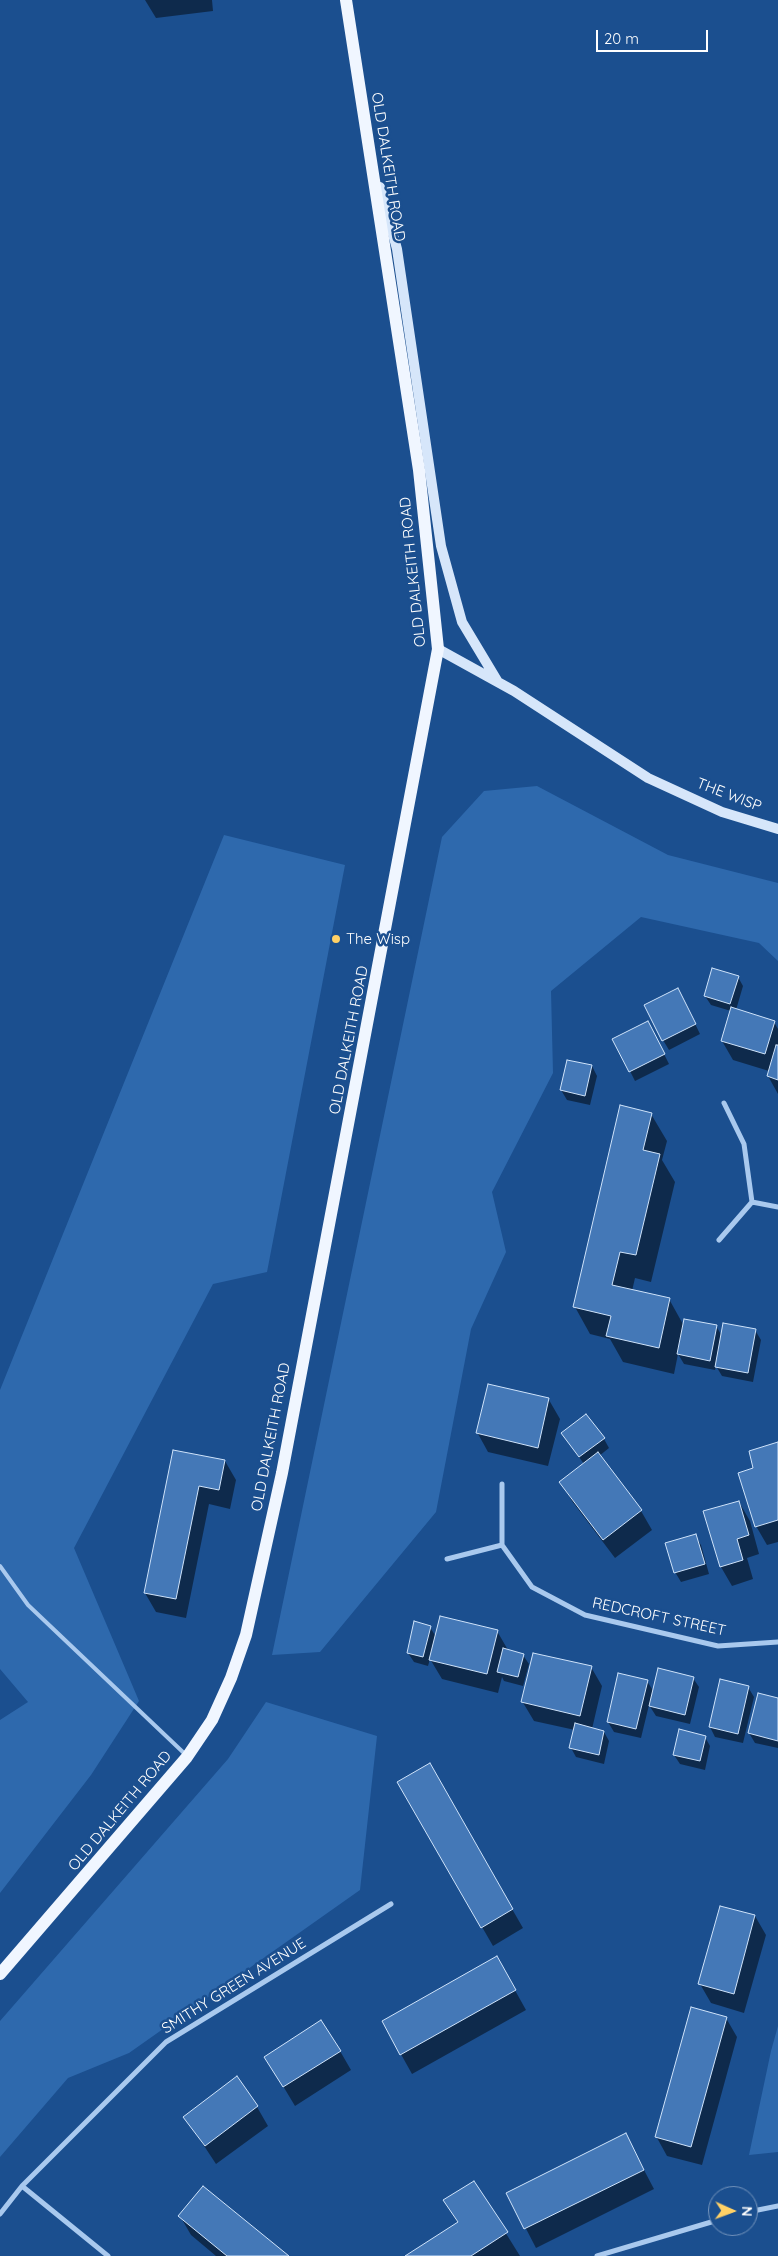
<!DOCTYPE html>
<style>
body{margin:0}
#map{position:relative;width:778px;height:2256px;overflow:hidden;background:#1b4f8f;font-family:Quicksand,sans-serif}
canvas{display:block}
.north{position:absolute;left:708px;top:2186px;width:50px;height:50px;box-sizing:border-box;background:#1b4f8f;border:1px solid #7695bc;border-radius:50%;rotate:92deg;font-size:14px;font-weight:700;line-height:20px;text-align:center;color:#fff}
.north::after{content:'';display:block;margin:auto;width:18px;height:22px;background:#ffd166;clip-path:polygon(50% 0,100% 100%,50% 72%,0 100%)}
.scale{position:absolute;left:596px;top:30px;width:112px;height:22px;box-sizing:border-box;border:2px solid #fff;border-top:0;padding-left:6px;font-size:15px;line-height:18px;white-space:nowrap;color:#fff;-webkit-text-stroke:4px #1b4f8f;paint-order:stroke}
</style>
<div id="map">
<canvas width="778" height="2256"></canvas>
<div class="north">N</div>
<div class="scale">20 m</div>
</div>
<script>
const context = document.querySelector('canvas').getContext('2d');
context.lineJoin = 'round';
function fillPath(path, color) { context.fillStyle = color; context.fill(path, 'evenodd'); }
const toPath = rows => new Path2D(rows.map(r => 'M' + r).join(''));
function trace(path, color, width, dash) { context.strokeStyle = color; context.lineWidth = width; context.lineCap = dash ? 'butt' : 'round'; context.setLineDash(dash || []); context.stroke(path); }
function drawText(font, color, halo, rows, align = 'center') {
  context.font = font + ' Quicksand,sans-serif'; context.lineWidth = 5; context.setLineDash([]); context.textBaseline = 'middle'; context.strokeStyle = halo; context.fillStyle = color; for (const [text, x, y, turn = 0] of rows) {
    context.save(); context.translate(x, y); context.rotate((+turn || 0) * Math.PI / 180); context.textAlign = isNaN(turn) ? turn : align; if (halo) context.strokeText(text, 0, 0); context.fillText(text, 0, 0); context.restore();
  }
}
fillPath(toPath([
 [537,786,668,855,778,883,778,961,759,943,641,917,551,991,553,1073,492,1192,506,1252,471,1329,436,1512,320,1652,272,1655,442,837,484,791],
 [224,835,345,865,267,1272,213,1284,74,1548,139,1701,91,1775,0,1893,0,1720,28,1702,0,1669,0,1390],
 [266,1702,377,1736,360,1890,129,2053,68,2078,0,2157,0,2021,228,1759],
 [778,2026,778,2152,749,2155,771,2051]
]), '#2e69ad');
fillPath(toPath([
 [145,0,212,0,213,11,156,18],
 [738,977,743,986,736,1010,774,1022,778,1029,778,1094,768,1076,769,1071,733,1060,722,1041,731,1011,711,1005,705,996],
 [683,999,700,1034,669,1050,663,1040],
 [653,1032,669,1064,635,1081,630,1071],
 [592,1066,597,1076,590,1105,567,1100,561,1090],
 [651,1114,667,1141,662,1160,675,1182,651,1282,635,1278,632,1291,669,1299,684,1326,716,1326,722,1336,755,1330,761,1340,753,1382,722,1376,716,1366,715,1370,684,1364,678,1354,674,1374,623,1362,610,1339,590,1334,575,1307],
 [549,1400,560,1419,548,1466,488,1452,477,1432],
 [562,1433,604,1439,609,1448,599,1456,641,1511,652,1530,615,1558,572,1501,561,1482,584,1464],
 [778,1443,778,1542,767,1545,756,1526,755,1469],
 [174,1451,225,1461,236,1480,230,1509,209,1504,186,1618,156,1612,145,1593],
 [739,1502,750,1521,759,1554,747,1558,753,1579,732,1586,721,1567],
 [695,1536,701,1545,709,1574,681,1582,675,1572],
 [430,1627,436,1637,497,1631,508,1650,523,1655,529,1664,523,1686,504,1681,502,1677,498,1693,442,1679,430,1659,428,1666,414,1662,408,1653],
 [591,1667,602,1686,592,1729,604,1732,609,1741,604,1764,576,1757,571,1748,575,1730,534,1721,522,1701],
 [693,1678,699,1687,690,1724,656,1716,649,1705,641,1738,614,1732,608,1722,647,1681,654,1692],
 [748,1687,754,1697,743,1743,715,1737,710,1727],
 [778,1699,778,1748,755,1743,749,1733],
 [705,1737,710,1746,705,1770,680,1764,674,1755],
 [429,1765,523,1928,493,1946,399,1783],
 [721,1907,755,1916,766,1935,744,2013,711,2003,700,1984],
 [497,1958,526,2010,412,2074,383,2022],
 [726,2018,737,2037,702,2165,667,2156,656,2136],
 [340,2051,351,2070,295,2106,277,2076],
 [257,2107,268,2126,216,2164,185,2117],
 [625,2134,654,2189,536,2248,508,2194],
 [474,2182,520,2256,407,2256,458,2223,445,2201],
 [180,2216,287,2256,216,2256,191,2235]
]), '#0007');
const building = toPath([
 [712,968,739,976,730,1004,704,996,712,968],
 [678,988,696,1024,662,1041,644,1005,678,988],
 [731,1007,775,1021,765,1054,721,1041,731,1007],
 [648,1021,665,1054,629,1072,612,1039,648,1021],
 [776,1045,778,1045,778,1080,767,1076,776,1045],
 [567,1060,592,1065,585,1096,560,1090,567,1060],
 [620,1105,652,1113,643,1150,660,1154,636,1255,620,1252,612,1285,670,1298,659,1348,606,1336,611,1316,573,1307,620,1105],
 [684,1319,717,1325,710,1361,677,1354,684,1319],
 [723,1323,756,1329,748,1373,715,1367,723,1323],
 [488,1384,549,1398,538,1448,476,1433,488,1384],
 [586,1414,605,1438,579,1457,561,1433,586,1414],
 [778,1442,778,1520,755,1527,738,1473,753,1468,749,1451,778,1442],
 [173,1450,225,1460,219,1490,199,1486,176,1599,144,1593,173,1450],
 [598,1452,642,1510,603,1540,559,1482,598,1452],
 [739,1501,749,1535,737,1539,743,1560,720,1567,703,1511,739,1501],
 [696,1534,705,1564,674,1573,665,1543,696,1534],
 [440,1616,498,1630,487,1674,429,1660,440,1616],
 [414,1621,431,1626,423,1657,407,1653,414,1621],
 [503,1648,524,1654,518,1677,497,1672,503,1648],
 [533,1653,592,1666,580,1716,521,1702,533,1653],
 [658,1668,694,1677,685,1715,649,1706,658,1668],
 [618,1673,648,1680,636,1729,607,1722,618,1673],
 [720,1679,749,1686,738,1734,709,1727,720,1679],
 [758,1693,778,1698,778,1741,748,1733,758,1693],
 [575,1723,604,1731,599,1755,569,1748,575,1723],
 [679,1729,706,1736,700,1761,673,1755,679,1729],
 [430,1763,513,1909,481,1928,397,1782,430,1763],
 [720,1906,755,1915,734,1994,698,1984,720,1906],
 [497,1956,516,1990,400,2055,382,2021,497,1956],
 [691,2007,727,2017,691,2147,655,2137,691,2007],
 [321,2020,341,2051,283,2087,264,2057,321,2020],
 [237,2076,258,2106,205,2146,183,2117,237,2076],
 [626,2133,644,2170,524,2229,506,2193,626,2133],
 [474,2181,508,2232,471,2256,405,2256,458,2222,443,2200,474,2181],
 [203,2186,289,2256,227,2256,178,2216,203,2186]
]);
fillPath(building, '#4478b7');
trace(building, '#cfe3fa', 1);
trace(toPath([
 [0,1566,28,1605,186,1755]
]), '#a9c9ee', 4);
trace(toPath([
 [724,1103,744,1144,752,1202,778,1207],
 [719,1240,752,1202],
 [502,1484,502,1545,532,1587,585,1615,718,1646,778,1642],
 [447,1559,502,1545],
 [22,2186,108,2256],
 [748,2212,778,2206],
 [0,2214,22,2186,166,2042,391,1904],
 [597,2256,718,2220]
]), '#a9c9ee', 5);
trace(toPath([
 [380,187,397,249,441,546,462,622,498,682],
 [438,649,514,691,648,778,722,812,778,829]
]), '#d6e6fa', 10);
trace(toPath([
 [0,1974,187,1757,212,1720,231,1678,246,1635,282,1473,438,649,419,470,346,0]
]), '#f0f6ff', 12);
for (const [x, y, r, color] of [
 [336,939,5,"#ffd166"]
]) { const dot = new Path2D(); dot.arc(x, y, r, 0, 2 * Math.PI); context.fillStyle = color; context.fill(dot); trace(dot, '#1b4f8f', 2); }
drawText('15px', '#fff', '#1b4f8f', [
 ["OLD DALKEITH ROAD",388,167,81],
 ["OLD DALKEITH ROAD",413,572,-96],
 ["THE WISP",729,795,21],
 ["OLD DALKEITH ROAD",349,1040,-79],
 ["OLD DALKEITH ROAD",271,1437,-79],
 ["REDCROFT STREET",659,1617,12],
 ["OLD DALKEITH ROAD",120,1811,-50],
 ["SMITHY GREEN AVENUE",234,1986,-32]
]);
drawText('15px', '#fff', '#1b4f8f', [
 ["The Wisp",346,939]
], 'left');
</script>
